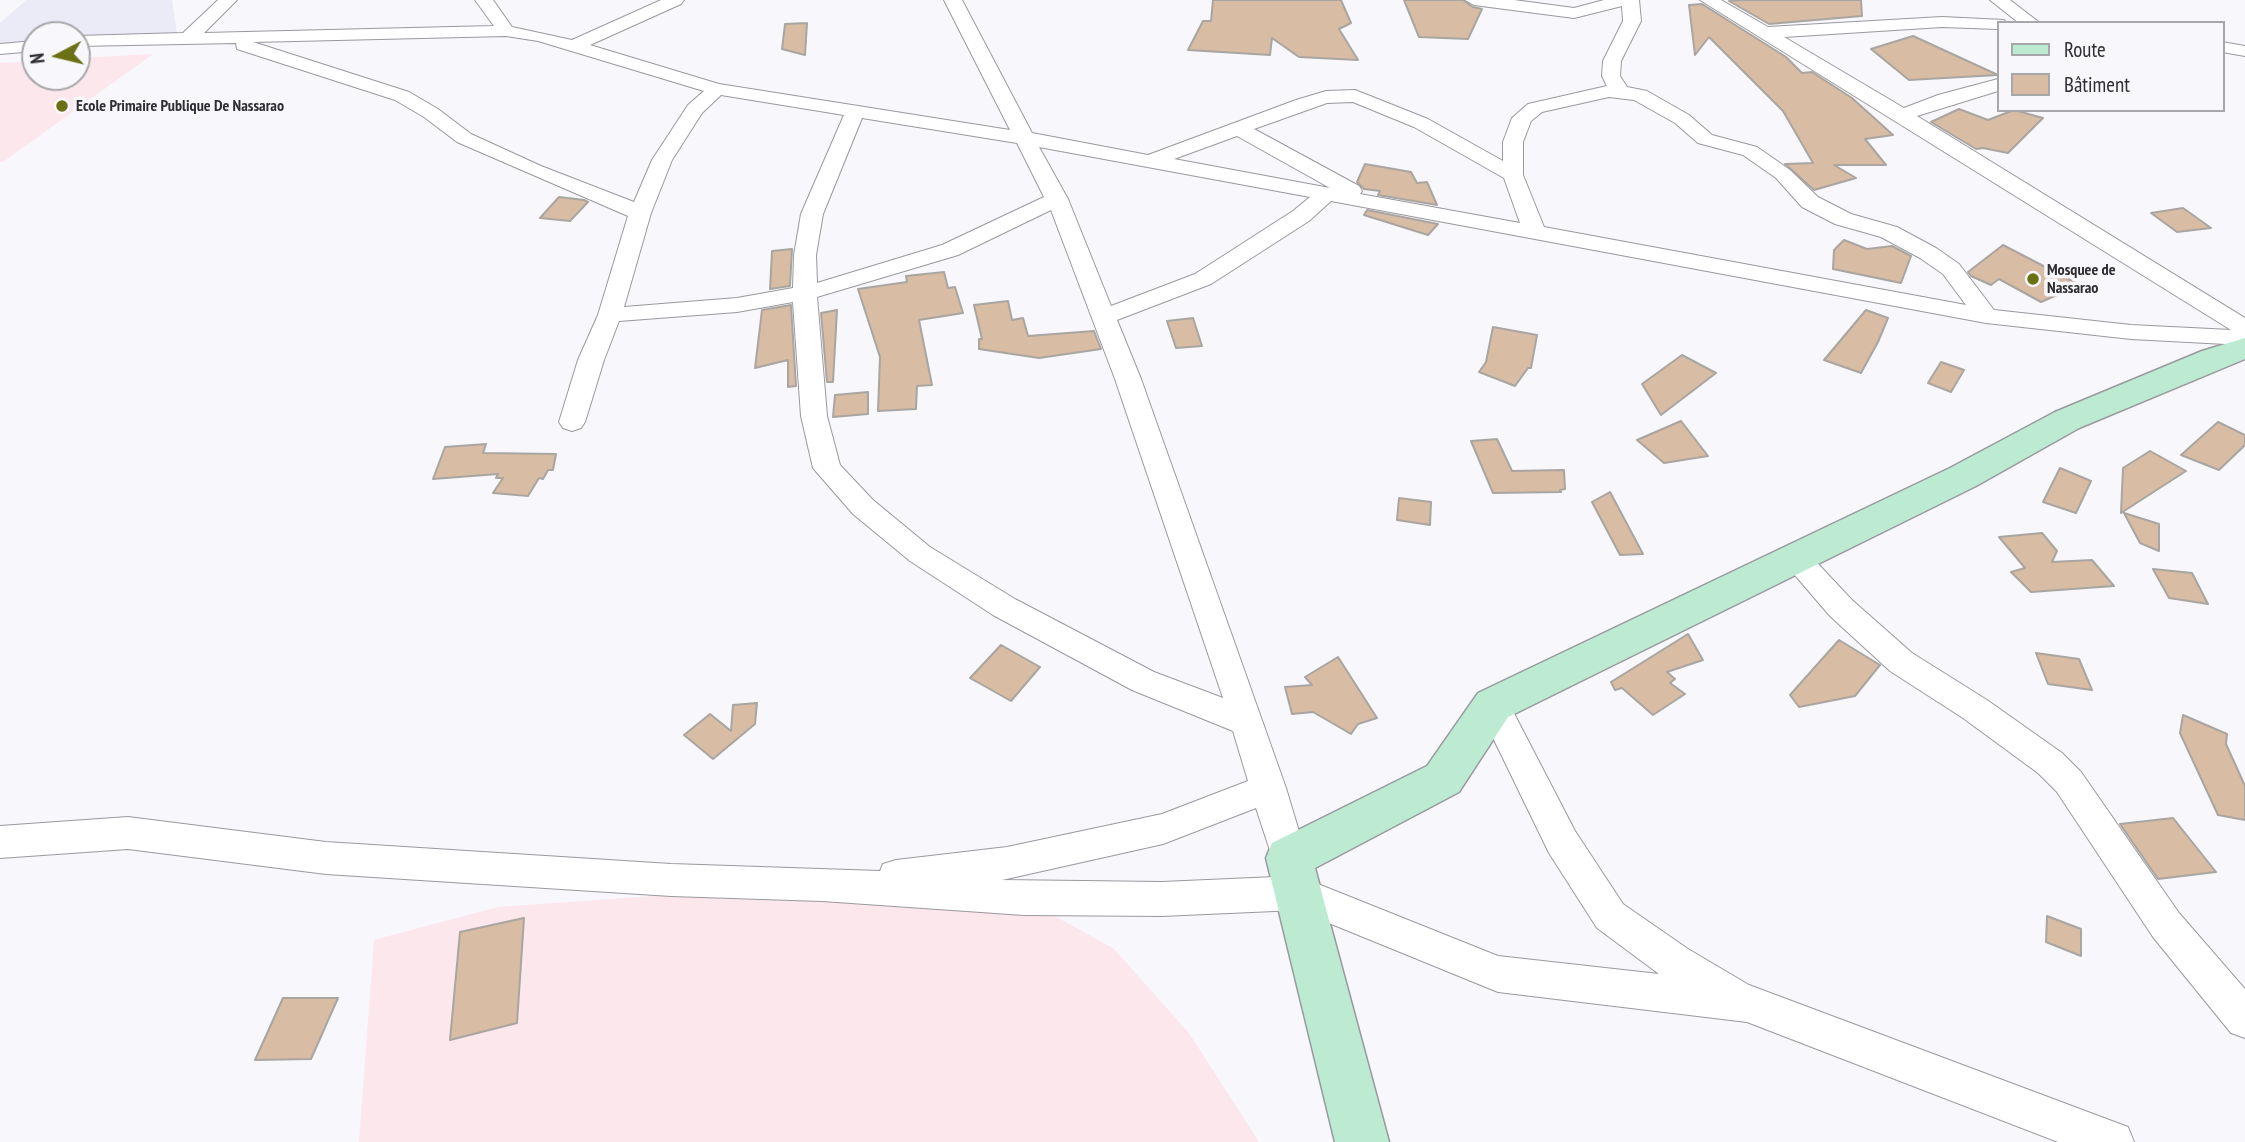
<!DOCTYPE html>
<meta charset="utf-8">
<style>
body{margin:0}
#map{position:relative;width:2245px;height:1142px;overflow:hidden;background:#f7f7fc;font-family:"PT Sans Narrow",sans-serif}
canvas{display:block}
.legend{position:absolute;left:1997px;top:21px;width:228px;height:91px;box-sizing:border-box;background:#f7f7fc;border:2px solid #a7a7aa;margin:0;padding:9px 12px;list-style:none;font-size:21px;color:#2e2e30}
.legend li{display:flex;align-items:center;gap:14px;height:35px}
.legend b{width:35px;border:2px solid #a7a7aa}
.north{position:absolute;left:21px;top:21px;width:70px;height:70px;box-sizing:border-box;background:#f7f7fc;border:2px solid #a7a7aa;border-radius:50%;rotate:263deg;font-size:19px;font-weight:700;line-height:28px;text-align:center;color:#2e2e30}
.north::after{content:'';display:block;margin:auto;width:24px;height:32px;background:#6b7015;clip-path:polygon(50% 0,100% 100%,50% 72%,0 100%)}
</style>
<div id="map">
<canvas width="2245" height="1142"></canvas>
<ul class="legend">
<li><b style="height:9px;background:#bcebd2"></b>Route</li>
<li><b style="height:19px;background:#d8bca4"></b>Bâtiment</li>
</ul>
<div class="north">N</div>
</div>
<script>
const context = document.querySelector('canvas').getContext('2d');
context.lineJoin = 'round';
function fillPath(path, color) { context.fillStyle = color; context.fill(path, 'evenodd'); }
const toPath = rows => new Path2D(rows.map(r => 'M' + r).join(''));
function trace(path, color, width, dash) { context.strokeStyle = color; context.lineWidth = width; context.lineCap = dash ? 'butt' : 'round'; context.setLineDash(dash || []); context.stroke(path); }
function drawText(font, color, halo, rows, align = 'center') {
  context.font = font + ' "PT Sans Narrow",sans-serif'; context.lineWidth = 7; context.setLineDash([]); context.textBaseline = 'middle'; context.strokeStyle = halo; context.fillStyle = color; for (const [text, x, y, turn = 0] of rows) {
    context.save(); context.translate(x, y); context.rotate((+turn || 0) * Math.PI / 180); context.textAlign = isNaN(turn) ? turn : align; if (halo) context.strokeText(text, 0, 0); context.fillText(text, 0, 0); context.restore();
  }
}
fillPath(toPath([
 [26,0,172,0,177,34,77,41,77,35,35,35,35,43,0,46,0,23]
]), '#ebebf8');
fillPath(toPath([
 [153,54,3,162,0,162,0,63,35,61,35,77,77,77,77,58],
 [822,884,1047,912,1113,948,1189,1033,1259,1142,359,1142,374,940,498,907]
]), '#fce7ed');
const building = toPath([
 [1213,0,1341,0,1351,23,1339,29,1358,60,1299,57,1272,38,1270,55,1188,50,1203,21,1211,21,1213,0],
 [1404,0,1463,0,1473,7,1482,9,1468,39,1419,37,1404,0],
 [1742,0,1861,0,1862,16,1769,24,1729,1,1742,0],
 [1702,4,1786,57,1802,73,1812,72,1852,98,1893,135,1865,139,1886,165,1834,165,1856,178,1814,190,1785,164,1813,163,1783,111,1709,37,1695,55,1689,5,1702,4],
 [807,23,805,55,782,49,785,24,807,23],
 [1913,36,1998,75,1909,80,1871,49,1913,36],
 [1959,109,1988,120,2014,110,2043,118,2008,153,1983,148,1976,149,1931,122,1959,109],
 [1365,164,1411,172,1417,183,1427,182,1437,205,1378,195,1380,191,1364,189,1357,182,1365,164],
 [559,197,584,200,588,202,570,221,540,218,559,197],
 [2183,208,2211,228,2177,232,2151,213,2183,208],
 [1367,210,1438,224,1428,235,1364,215,1367,210],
 [1844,240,1867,249,1892,246,1911,256,1901,283,1833,269,1834,250,1844,240],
 [2003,245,2080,285,2041,302,1999,279,1991,285,1971,276,1968,272,2003,245],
 [792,249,790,286,770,289,772,251,792,249],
 [944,272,948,288,955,287,963,313,919,320,932,385,917,386,916,409,878,411,880,357,858,289,907,282,906,276,944,272],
 [1008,301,1012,320,1023,318,1028,336,1094,331,1101,349,1039,358,979,349,979,339,982,339,974,305,1008,301],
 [791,305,796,386,788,387,788,360,755,368,762,310,791,305],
 [837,310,833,382,827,382,821,313,837,310],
 [1866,310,1888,318,1878,342,1861,373,1824,360,1866,310],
 [1193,318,1202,346,1176,348,1167,321,1193,318],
 [1493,327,1537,335,1531,368,1528,368,1515,386,1479,372,1486,362,1493,327],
 [1682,355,1716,373,1661,415,1642,384,1682,355],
 [1941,362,1964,370,1951,392,1928,383,1941,362],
 [868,392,868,414,833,417,835,395,868,392],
 [1681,421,1708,456,1664,463,1637,440,1681,421],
 [2218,422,2245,435,2245,445,2219,470,2181,455,2218,422],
 [1497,439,1512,471,1564,470,1565,489,1560,490,1561,492,1493,493,1471,441,1497,439],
 [486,444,483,453,556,454,553,470,548,470,543,479,539,478,528,496,493,493,503,478,496,478,498,474,433,479,445,447,486,444],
 [2150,451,2186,471,2121,513,2123,468,2150,451],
 [2060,468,2091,481,2076,513,2043,502,2060,468],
 [1610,492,1643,554,1620,555,1592,502,1610,492],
 [1399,498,1431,502,1430,525,1397,520,1399,498],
 [2124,513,2159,524,2159,551,2140,543,2124,513],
 [2042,533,2057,551,2052,562,2092,560,2114,586,2031,592,2011,572,2025,568,1999,537,2042,533],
 [2153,569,2192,573,2208,604,2169,598,2153,569],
 [1688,634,1703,660,1667,672,1675,679,1670,683,1685,694,1653,715,1622,688,1615,690,1611,682,1688,634],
 [1839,640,1880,665,1855,696,1799,707,1790,695,1839,640],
 [1001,645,1040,667,1011,701,970,678,1001,645],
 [2036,653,2079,659,2092,690,2048,684,2036,653],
 [1338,657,1377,718,1358,724,1351,734,1313,712,1292,714,1285,687,1312,685,1305,677,1338,657],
 [757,703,755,724,713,759,684,735,710,714,731,731,733,705,757,703],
 [2183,715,2227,734,2226,744,2245,786,2245,820,2218,815,2180,733,2183,715],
 [2173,818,2216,872,2158,879,2120,824,2173,818],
 [2047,916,2081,929,2081,956,2046,942,2047,916],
 [524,918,517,1023,450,1040,460,932,524,918],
 [283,998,338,998,311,1059,255,1060,283,998]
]);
fillPath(building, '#d8bca4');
trace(building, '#a9a5a1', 2);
const street = toPath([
 [218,0,237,0,204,33,494,26,475,0,493,0,512,27,572,40,661,0,684,0,681,4,590,45,719,84,1010,130,944,0,962,0,1032,133,1148,155,1296,100,1326,91,1355,90,1428,119,1503,161,1503,142,1512,118,1528,104,1607,86,1602,76,1603,61,1623,21,1622,6,1574,18,1474,5,1465,0,1514,0,1574,8,1604,0,1639,0,1641,21,1621,61,1620,76,1627,87,1647,91,1689,115,1712,135,1757,147,1790,170,1818,197,1851,214,1897,227,1936,248,1959,264,1994,310,2131,325,2231,330,1700,0,1721,0,1768,27,1942,17,2004,20,2006,23,1998,23,1998,29,1942,27,1784,37,1904,108,1938,95,1998,79,1998,91,1917,116,2245,318,2245,345,2131,339,1986,323,1331,201,1309,221,1211,284,1117,320,1141,379,1286,788,1307,858,1302,869,1289,874,1276,869,1256,808,1163,844,1002,880,1162,882,1298,876,1498,956,1659,974,1597,928,1549,853,1477,705,1481,696,1493,692,1505,696,1575,831,1623,904,1688,949,1749,985,2128,1127,2134,1142,2058,1142,1747,1022,1498,992,1297,910,1162,916,1024,915,822,901,671,896,326,874,128,849,0,858,0,826,128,817,326,842,671,864,880,871,883,864,896,860,1007,847,1162,814,1248,781,1233,731,1132,690,993,615,910,561,853,514,813,468,801,416,793,302,737,312,619,321,604,360,585,422,581,428,572,431,563,428,559,422,578,360,598,315,628,216,457,142,424,117,395,100,237,49,236,43,77,46,77,36,183,33,218,0],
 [506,36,538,41,704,91,688,105,652,160,634,202,541,166,471,134,438,109,409,92,253,42,506,36],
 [721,95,844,115,801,214,794,255,793,288,737,298,624,307,651,213,672,160,702,113,721,95],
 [1609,97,1634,100,1675,123,1698,143,1743,155,1776,178,1802,207,1835,224,1881,237,1920,258,1943,274,1966,305,1544,227,1523,175,1523,142,1531,121,1542,112,1609,97],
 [1353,102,1414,127,1504,178,1520,223,1360,194,1362,191,1359,186,1254,129,1327,103,1353,102],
 [862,118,1017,143,1044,197,942,245,817,283,816,255,823,214,862,118],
 [1237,136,1330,188,1174,159,1237,136],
 [1039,147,1310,197,1293,211,1195,274,1111,306,1068,199,1039,147],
 [1051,210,1115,379,1223,698,1154,672,1015,599,930,547,873,500,840,465,827,416,817,297,958,255,1051,210],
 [1990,0,2010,0,2040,23,2019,23,1990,0],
 [35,41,35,51,0,54,0,44,35,41],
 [2222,42,2245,46,2245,56,2222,52,2222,42],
 [1796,548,1806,551,1852,600,1912,653,1987,700,2062,753,2081,772,2179,913,2245,989,2245,1038,2231,1033,2153,937,2057,792,2038,773,1963,718,1890,671,1830,616,1781,559,1786,551,1796,548]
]);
const secondary = toPath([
 [2245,338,2245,359,2079,428,1976,486,1508,717,1459,792,1315,868,1389,1142,1335,1142,1266,858,1272,843,1427,766,1478,693,1950,468,2055,412,2202,351,2245,338]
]);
trace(street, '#99999e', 2);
trace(secondary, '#99999e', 3);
fillPath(street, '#fff');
fillPath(secondary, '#bcebd2');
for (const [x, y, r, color] of [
 [62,106,7,"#6b7015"],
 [2033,279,7,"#6b7015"]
]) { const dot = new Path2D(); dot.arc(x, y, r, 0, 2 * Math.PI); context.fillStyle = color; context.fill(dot); trace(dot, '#f7f7fc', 2.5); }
drawText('bold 16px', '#2e2e30', '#f7f7fc', [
 ["Ecole Primaire Publique De Nassarao",76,106],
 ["Mosquee de",2047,270],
 ["Nassarao",2047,288]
], 'left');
</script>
